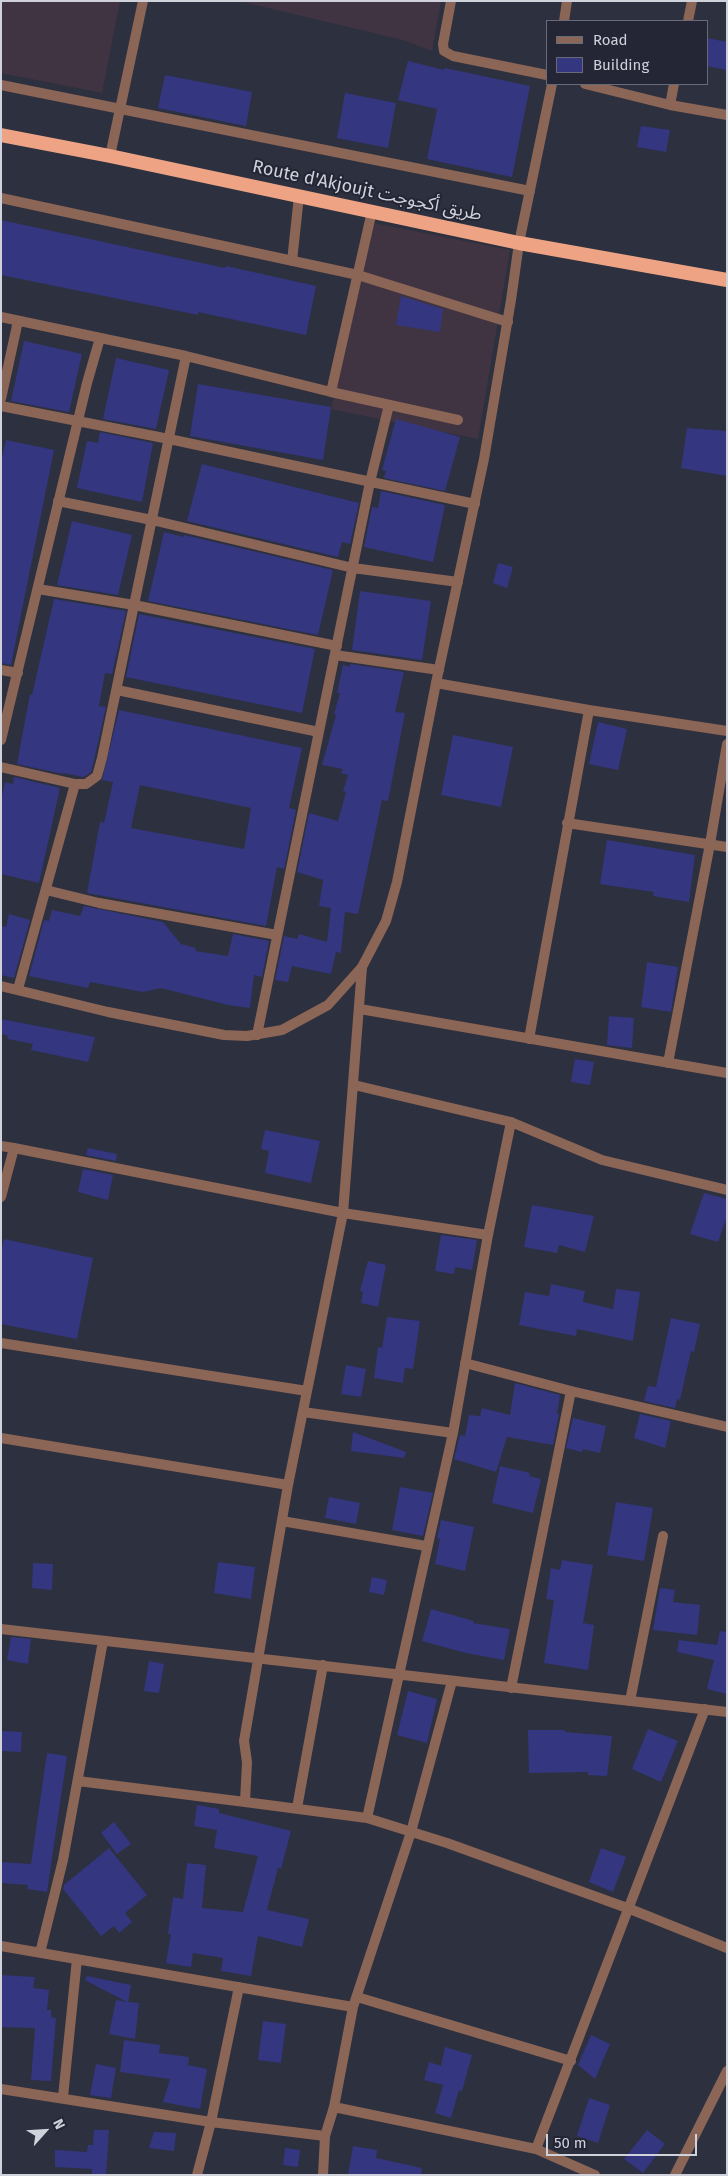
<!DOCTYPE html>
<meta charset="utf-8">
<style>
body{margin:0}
#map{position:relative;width:728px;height:2176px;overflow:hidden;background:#2d303f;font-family:"Fira Sans",sans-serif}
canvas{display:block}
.frame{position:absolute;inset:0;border:2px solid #cfd1db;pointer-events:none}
.legend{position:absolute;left:546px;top:20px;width:162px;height:65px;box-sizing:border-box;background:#242635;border:1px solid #686a77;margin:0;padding:6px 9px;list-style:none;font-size:15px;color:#cfd1db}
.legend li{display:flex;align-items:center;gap:10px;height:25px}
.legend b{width:25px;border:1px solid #686a77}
.north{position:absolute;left:20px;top:2106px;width:50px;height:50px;-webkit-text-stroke:4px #242635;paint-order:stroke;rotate:64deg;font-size:14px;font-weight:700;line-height:20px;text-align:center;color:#cfd1db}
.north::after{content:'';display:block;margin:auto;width:18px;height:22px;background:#cfd1db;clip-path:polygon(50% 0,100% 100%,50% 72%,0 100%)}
.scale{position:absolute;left:546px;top:2134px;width:151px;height:22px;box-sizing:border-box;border:2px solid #cfd1db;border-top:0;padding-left:6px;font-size:15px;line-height:18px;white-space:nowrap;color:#cfd1db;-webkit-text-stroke:4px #242635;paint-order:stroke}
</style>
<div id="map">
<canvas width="728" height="2176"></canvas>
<div class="frame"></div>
<ul class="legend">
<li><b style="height:6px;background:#8b6555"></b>Road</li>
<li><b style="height:14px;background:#343680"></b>Building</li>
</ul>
<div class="north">N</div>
<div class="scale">50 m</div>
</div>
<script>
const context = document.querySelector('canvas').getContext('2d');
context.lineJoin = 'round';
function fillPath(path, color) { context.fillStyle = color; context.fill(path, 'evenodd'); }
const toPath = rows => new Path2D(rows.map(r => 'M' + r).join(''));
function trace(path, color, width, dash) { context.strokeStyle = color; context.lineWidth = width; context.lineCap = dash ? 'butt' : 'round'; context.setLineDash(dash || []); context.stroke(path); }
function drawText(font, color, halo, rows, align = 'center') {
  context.font = font + ' "Fira Sans","Noto Sans Arabic",sans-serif'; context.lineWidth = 4; context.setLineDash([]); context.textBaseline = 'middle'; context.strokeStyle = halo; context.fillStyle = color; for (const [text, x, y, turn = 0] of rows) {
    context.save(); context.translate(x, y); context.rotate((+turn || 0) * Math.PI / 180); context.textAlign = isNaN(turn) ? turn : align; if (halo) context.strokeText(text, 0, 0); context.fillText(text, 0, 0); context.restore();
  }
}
fillPath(toPath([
 [1,1,120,1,102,93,1,73],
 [239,1,441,1,432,51,403,40],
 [374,223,510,250,478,439,331,409]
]), '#403442');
fillPath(toPath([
 [707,38,727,42,727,70,707,66],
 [408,61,444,70,445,68,530,86,512,177,427,159,437,109,398,100],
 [165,75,252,92,246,126,158,108],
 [345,93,396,103,388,148,337,138],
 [641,126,670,130,666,152,637,147],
 [1,220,225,268,226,266,316,286,306,335,198,312,198,315,1,275],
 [401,296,443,309,440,332,396,325],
 [24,341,82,354,69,412,11,401],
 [116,358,169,370,156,429,103,419],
 [198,384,331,407,323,460,190,436],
 [396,419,460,437,445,491,384,478,386,471,382,470],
 [687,428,727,431,727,476,681,468],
 [100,432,153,443,142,502,77,488,87,441,98,443],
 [6,440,54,450,11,665,1,663,1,462],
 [202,464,359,503,350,544,342,542,338,557,187,521],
 [381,491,445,505,433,562,364,547,372,507,378,508],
 [72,521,132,535,118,595,57,585],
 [164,532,184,537,184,535,333,570,318,635,148,601],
 [498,563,513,567,507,588,493,583],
 [360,591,431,601,422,660,352,650],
 [54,599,126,611,112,674,105,673,99,706,106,707,95,756,91,772,84,777,63,773,63,774,17,764,30,694,32,695],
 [139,614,315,649,302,713,126,677],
 [350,664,404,672,395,712,405,713,388,801,382,800,358,914,345,912,341,953,336,952,331,974,292,966,288,982,275,980,284,936,297,939,299,934,327,942,331,908,319,906,323,880,297,872,309,813,338,821,346,792,343,791,348,775,341,773,343,769,322,765,336,715,334,714,340,693,337,693,343,665,350,667],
 [119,710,302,748,289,808,296,810,284,869,277,867,266,926,87,893,100,822,104,823,113,782,102,780],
 [140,785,251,808,244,849,131,828],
 [598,722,627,729,618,770,589,764],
 [453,735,513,747,501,807,441,795],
 [14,777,60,788,39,883,1,874,1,800,5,782,13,784],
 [607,840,695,855,689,902,653,896,654,892,600,884],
 [84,906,163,922,181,944,196,948,195,951,228,956,233,934,269,941,262,977,254,975,250,1008,228,1005,161,988,143,992,90,982,88,988,29,976,44,920,49,921,52,910,80,916],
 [9,914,30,920,14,978,1,975,1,926,6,927],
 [647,962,678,967,671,1012,641,1007],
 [609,1016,634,1018,632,1048,607,1045],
 [1,1019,95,1037,88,1062,31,1050,33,1044,8,1039,7,1035,1,1034],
 [575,1059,594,1062,590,1085,571,1082],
 [265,1130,320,1141,311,1183,265,1173,269,1151,261,1149],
 [88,1148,117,1154,116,1161,86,1155],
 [83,1169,113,1175,108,1200,78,1192],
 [704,1193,727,1199,727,1216,718,1242,690,1234],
 [532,1205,594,1216,585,1252,559,1245,557,1253,524,1247],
 [441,1235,477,1240,472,1270,455,1267,454,1274,435,1271],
 [4,1239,93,1258,77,1339,1,1324,1,1252],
 [368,1261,386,1265,378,1307,361,1303,363,1292,360,1291],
 [551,1284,585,1291,583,1302,613,1309,616,1289,640,1292,633,1341,577,1329,576,1336,519,1325,525,1292,549,1296],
 [387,1317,420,1321,413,1369,405,1368,403,1383,374,1378,378,1347,382,1348],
 [671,1318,700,1324,694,1352,691,1351,680,1400,677,1399,675,1408,644,1401,648,1386,656,1387],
 [346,1365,366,1369,361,1397,341,1394],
 [515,1383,560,1395,557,1414,559,1414,553,1445,507,1437,496,1472,454,1459,460,1435,465,1436,469,1415,480,1416,482,1408,510,1415],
 [640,1414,671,1421,665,1448,634,1438],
 [573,1418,606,1426,600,1453,583,1449,582,1452,566,1448],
 [353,1432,406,1452,404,1458,351,1451],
 [500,1466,530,1473,529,1476,541,1479,533,1513,492,1503],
 [400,1487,433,1493,423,1536,392,1530],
 [329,1497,360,1503,356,1524,325,1518],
 [616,1502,653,1508,644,1561,607,1555],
 [441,1520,474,1527,465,1571,435,1564,440,1539,437,1538],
 [562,1560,593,1565,583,1623,594,1625,588,1670,544,1663,554,1600,546,1599,551,1568,560,1570],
 [218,1562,255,1567,251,1599,214,1593],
 [33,1563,53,1564,52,1590,32,1588],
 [372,1577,387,1580,384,1595,369,1592],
 [660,1588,675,1590,673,1602,700,1605,697,1635,653,1630],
 [431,1609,474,1621,473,1623,510,1629,504,1660,466,1653,422,1641],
 [720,1631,727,1632,727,1694,707,1689,714,1660,677,1652,679,1640,717,1645],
 [11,1637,31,1639,28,1664,7,1660],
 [149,1661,164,1664,159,1693,144,1691],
 [408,1691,437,1699,427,1743,397,1735],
 [648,1729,678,1741,661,1782,632,1769],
 [528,1730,565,1730,565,1732,612,1736,607,1776,588,1775,588,1772,529,1773],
 [1,1731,22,1732,21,1752,1,1751],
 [47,1753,67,1756,47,1892,27,1889,28,1885,1,1883,1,1862,31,1864],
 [197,1805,219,1809,219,1813,291,1831,281,1869,278,1868,267,1910,309,1919,302,1947,258,1936,251,1976,221,1971,223,1958,193,1953,191,1967,166,1963,171,1934,168,1934,173,1897,183,1899,187,1863,206,1865,202,1908,243,1912,258,1856,214,1848,217,1830,194,1826],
 [114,1822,131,1844,117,1854,101,1833],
 [109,1848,147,1895,125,1913,132,1922,119,1933,114,1926,101,1936,63,1889,64,1885],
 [601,1848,626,1857,613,1892,589,1882],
 [1,1975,35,1977,33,1988,49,1990,47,2010,51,2010,51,2017,56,2018,51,2081,31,2080,35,2028,1,2027],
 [87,1976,131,1985,128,2002,139,2003,135,2039,109,2034,116,2000,127,2002,85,1980],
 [263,2021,286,2024,281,2063,258,2060],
 [591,2035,610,2044,595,2079,578,2065],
 [124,2040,160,2045,159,2053,189,2057,188,2065,207,2069,200,2109,163,2102,170,2079,120,2072],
 [445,2047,472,2055,462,2091,459,2090,451,2118,435,2113,443,2085,424,2080,429,2062,441,2066],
 [96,2064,116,2068,111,2098,90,2095],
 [589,2098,610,2105,598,2143,577,2136],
 [94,2130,109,2130,106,2175,92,2175,92,2169,55,2167,55,2150,87,2152,88,2145,93,2145],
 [647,2130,665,2144,643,2173,624,2159],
 [154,2132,176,2133,174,2151,149,2148],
 [353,2146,377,2150,376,2158,422,2168,421,2175,348,2175],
 [285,2148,300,2150,298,2167,283,2165]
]), '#343680');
trace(toPath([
 [1,85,530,191],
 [1,198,358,275,508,322],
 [292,261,299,196],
 [630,1701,663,1536]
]), '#8b6555', 10);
trace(toPath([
 [451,1,443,44,444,51,453,56,547,75],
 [564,21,567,1],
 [688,21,692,1],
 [585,84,670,105,727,115],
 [670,105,674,84],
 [110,156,143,1],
 [519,243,552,84],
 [1,317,186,356,331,392,458,420],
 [331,392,372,211],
 [1,399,18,321],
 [1,406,169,439,475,504],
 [58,501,152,520,353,568,458,582],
 [38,589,134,605,337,646],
 [335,655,439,670],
 [1,670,18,673],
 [436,683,589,710,727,731],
 [117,690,319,732],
 [1,740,87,383,100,338],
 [1,767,75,784,86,784,97,776,102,758,186,356],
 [567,823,727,847],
 [46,890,99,903,277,935],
 [362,967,343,1213,288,1485,244,1741,247,1762,245,1802,367,1818,447,1843,630,1909,727,1948],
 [18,989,75,784],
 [360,1009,727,1073],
 [257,1035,370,482,389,405],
 [529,1039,589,710],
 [668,1063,710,844,727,744],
 [354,1085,511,1122,602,1160,727,1190],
 [1,1146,14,1148,1,1197],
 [14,1148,343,1213,488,1235],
 [1,1343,307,1391],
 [465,1363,571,1391,727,1427],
 [303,1412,453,1433],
 [1,1438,288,1485],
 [282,1521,426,1546],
 [1,1629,727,1712],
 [511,1688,571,1391],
 [78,1781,245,1802],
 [297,1808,323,1665],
 [367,1818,453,1433,488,1235,511,1122],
 [1,1946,353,2007],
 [40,1953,63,1860,103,1641],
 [357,1997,571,2061],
 [1,2089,211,2122,325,2136],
 [63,2097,77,1959],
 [334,2107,536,2149,595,2175],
 [536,2149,705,1709],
 [197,2175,211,2122,239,1987],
 [323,2175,325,2136,334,2107,353,2007,411,1832,452,1681],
 [675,2175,727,2071]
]), '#8b6555', 10);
trace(toPath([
 [1,986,108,1012,224,1035,247,1036,282,1030,328,1005,362,967,386,921,397,882,436,683,484,459,511,300,519,243]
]), '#8b6555', 10);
trace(toPath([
 [1,135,110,156,519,243,727,280]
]), '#eea484', 14);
drawText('18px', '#cfd1db', '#242635', [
 ["Route d'Akjoujt طريق أكجوجت",367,191,12]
]);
</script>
